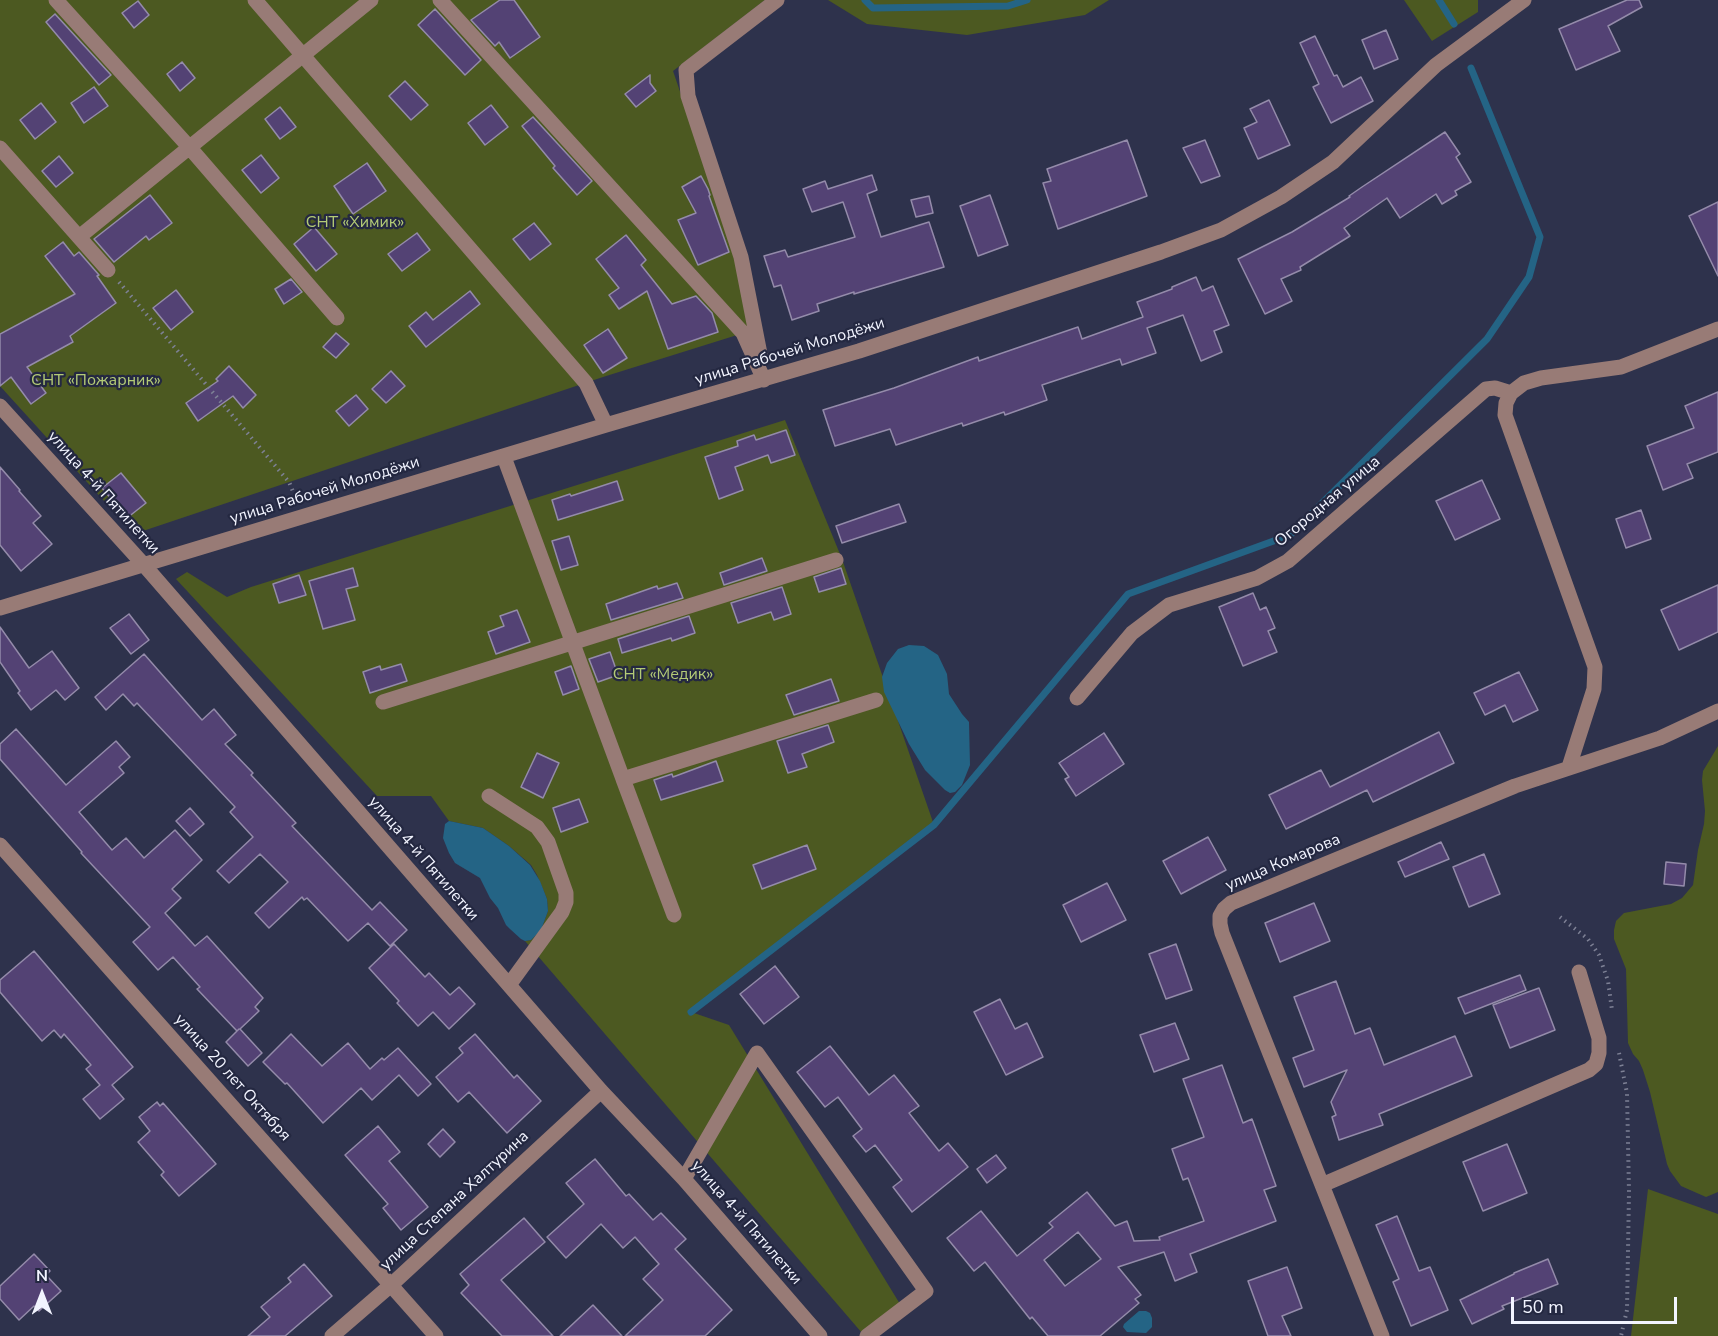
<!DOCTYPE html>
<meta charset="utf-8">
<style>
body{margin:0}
#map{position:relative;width:1718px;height:1336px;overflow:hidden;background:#2e324c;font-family:"Nunito Sans",sans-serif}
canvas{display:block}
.north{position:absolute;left:12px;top:1264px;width:60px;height:60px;-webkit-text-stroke:4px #242841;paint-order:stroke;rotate:0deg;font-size:16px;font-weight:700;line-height:24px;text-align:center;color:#f2f4ff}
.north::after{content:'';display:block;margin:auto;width:21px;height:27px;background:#f2f4ff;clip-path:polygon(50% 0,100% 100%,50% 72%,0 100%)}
.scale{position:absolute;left:1511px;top:1297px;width:166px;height:27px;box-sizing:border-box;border:3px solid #f2f4ff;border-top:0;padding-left:8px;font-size:18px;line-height:21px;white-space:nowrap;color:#f2f4ff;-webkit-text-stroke:4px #242841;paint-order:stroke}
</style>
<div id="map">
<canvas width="1718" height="1336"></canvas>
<div class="north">N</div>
<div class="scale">50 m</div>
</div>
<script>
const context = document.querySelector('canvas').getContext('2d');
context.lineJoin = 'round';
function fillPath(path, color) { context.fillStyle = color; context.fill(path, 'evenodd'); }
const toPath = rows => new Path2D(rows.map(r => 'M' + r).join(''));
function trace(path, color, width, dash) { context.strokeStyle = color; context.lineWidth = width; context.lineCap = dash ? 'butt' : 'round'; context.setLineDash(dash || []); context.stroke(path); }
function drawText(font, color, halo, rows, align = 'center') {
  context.font = font + ' "Nunito Sans",sans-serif'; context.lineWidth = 4.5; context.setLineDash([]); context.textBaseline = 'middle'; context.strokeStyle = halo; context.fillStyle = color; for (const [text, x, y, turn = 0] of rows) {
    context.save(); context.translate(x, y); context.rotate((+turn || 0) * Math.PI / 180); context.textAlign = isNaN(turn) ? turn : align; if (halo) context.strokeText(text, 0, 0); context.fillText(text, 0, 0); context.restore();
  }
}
fillPath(toPath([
 [0,0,765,0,673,71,737,258,750,331,603,377,134,534,0,386],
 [828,0,1109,0,1085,15,967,35,867,24],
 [1404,0,1478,0,1478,12,1432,41],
 [785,420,842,559,934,825,691,1012,729,1025,900,1304,862,1333,525,941,531,940,541,930,548,911,547,899,537,875,531,865,509,846,483,828,449,821,431,796,377,796,176,579,187,572,227,597,251,587],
 [1718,746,1718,1192,1706,1197,1681,1186,1670,1171,1667,1164,1650,1092,1643,1070,1639,1061,1633,1054,1628,1043,1626,969,1614,939,1614,930,1616,921,1624,913,1671,904,1682,898,1693,885,1698,850,1704,824,1705,811,1702,780,1703,771],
 [1648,1189,1718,1214,1718,1336,1631,1336]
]), '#4c5921');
fillPath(toPath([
 [909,645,924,646,938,655,947,674,949,694,962,714,969,722,970,765,962,785,955,792,950,793,945,790,925,770,909,744,884,692,882,677,887,663,898,649],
 [449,821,483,828,509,846,530,865,540,881,547,899,548,911,541,930,531,940,525,941,521,939,510,929,506,925,498,908,490,898,480,878,455,863,449,853,443,838,445,824],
 [1139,1311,1146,1311,1150,1313,1152,1318,1152,1327,1146,1333,1127,1332,1123,1327,1124,1324]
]), '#246485');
trace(toPath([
 [865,0,873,8,1008,6,1027,0],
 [1439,0,1454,24],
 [691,1012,934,825,1128,594,1290,535,1487,339,1529,277,1540,237,1471,68]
]), '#246485', 7);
const building = toPath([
 [500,0,514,0,540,37,510,58,499,42,495,46,471,20,500,0],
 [1627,0,1639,0,1642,7,1608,26,1620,51,1576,70,1559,29,1627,0],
 [138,1,149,15,134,28,122,13,138,1],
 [435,9,481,60,465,75,418,25,435,9],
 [55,14,111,75,99,85,46,22,55,14],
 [1386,30,1398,59,1374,69,1362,40,1386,30],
 [1315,36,1334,76,1337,75,1343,87,1361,77,1373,101,1331,123,1313,87,1319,84,1300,43,1315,36],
 [182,62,195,78,180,91,167,74,182,62],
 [650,75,650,83,656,91,636,107,625,94,650,75],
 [405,81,428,105,411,120,389,96,405,81],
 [94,87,108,106,84,123,71,103,94,87],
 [1269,100,1290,145,1258,159,1244,128,1257,122,1250,109,1269,100],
 [41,103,56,122,35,139,20,120,41,103],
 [491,105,508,127,485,145,468,123,491,105],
 [280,107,296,127,280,139,265,119,280,107],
 [533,117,592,181,577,195,553,168,555,166,522,126,533,117],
 [1445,132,1460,154,1456,157,1471,182,1455,191,1457,195,1442,204,1436,194,1400,218,1387,198,1344,228,1350,236,1300,267,1301,270,1281,279,1292,301,1265,314,1238,259,1292,232,1350,197,1349,196,1362,187,1445,132],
 [1127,140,1147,196,1058,229,1043,183,1051,181,1047,169,1127,140],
 [1205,140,1220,176,1201,183,1183,148,1205,140],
 [261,155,279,178,261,193,242,170,261,155],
 [59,156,73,173,56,187,42,171,59,156],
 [367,163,386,191,353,214,334,186,367,163],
 [872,175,877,190,867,194,881,237,929,222,944,267,854,294,854,292,817,304,819,311,792,320,781,285,774,287,764,256,785,250,788,257,855,237,843,202,812,212,803,189,825,181,828,189,872,175],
 [701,176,708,189,710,195,709,196,729,252,698,265,678,220,696,213,682,187,701,176],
 [150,195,172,223,149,240,146,236,114,262,94,239,150,195],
 [990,195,1008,245,978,256,960,206,990,195],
 [929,196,933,213,916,217,911,200,929,196],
 [1718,202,1718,276,1689,216,1718,202],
 [534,223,551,244,530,260,513,239,534,223],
 [314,227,337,254,316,271,294,244,314,227],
 [417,233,430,250,402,271,388,254,417,233],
 [626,235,646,260,641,265,672,304,696,296,712,313,718,332,668,349,647,291,619,309,609,295,619,288,596,259,626,235],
 [63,242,74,256,79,252,99,275,97,276,116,303,70,336,73,342,27,367,46,393,31,404,11,377,0,386,0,334,75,294,45,256,63,242],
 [1196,277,1202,291,1213,286,1229,325,1214,331,1222,352,1201,361,1183,315,1147,328,1156,353,1122,365,1120,359,1042,385,1047,400,1005,415,1004,412,963,426,962,423,896,445,890,429,835,446,823,410,894,388,978,357,979,361,1078,327,1082,339,1143,317,1137,302,1172,289,1172,287,1196,277],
 [291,279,302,292,284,304,275,289,291,279],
 [176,290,193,312,171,330,153,308,176,290],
 [470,291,480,304,426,347,409,326,426,312,433,320,470,291],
 [608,329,627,358,603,373,584,345,608,329],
 [336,333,349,344,336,358,323,347,336,333],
 [229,366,256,395,243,408,233,396,198,421,186,403,218,381,216,379,229,366],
 [391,371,405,386,386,403,372,389,391,371],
 [1718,392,1718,452,1687,464,1693,478,1663,490,1647,446,1694,428,1685,406,1718,392],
 [356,395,368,409,349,426,336,411,356,395],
 [786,430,795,455,771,463,768,455,735,467,743,490,719,499,705,457,738,446,737,441,754,435,756,440,786,430],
 [0,467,20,490,19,491,41,516,33,523,52,544,21,571,0,545,0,467],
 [121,473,146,503,127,518,102,488,121,473],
 [1482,480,1500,519,1455,540,1436,501,1482,480],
 [617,481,623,500,558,520,552,500,570,494,571,496,617,481],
 [899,504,906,522,842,543,836,526,899,504],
 [1641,510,1651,539,1626,548,1616,519,1641,510],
 [569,536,578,565,561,570,552,541,569,536],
 [762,558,767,571,724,585,720,573,762,558],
 [353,568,358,586,346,589,355,620,323,629,309,581,353,568],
 [841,568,846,584,819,592,814,577,841,568],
 [299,575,306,595,279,603,273,584,299,575],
 [677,583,683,598,611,620,606,604,657,586,658,589,677,583],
 [1718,585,1718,632,1679,650,1661,610,1718,585],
 [782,587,791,614,774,620,771,612,738,623,731,603,782,587],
 [1253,593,1260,610,1266,607,1275,628,1268,631,1277,652,1243,666,1219,607,1253,593],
 [517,610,530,642,496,654,488,632,504,626,500,616,517,610],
 [129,614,149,640,131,654,110,628,129,614],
 [689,616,695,633,672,641,671,638,622,653,618,639,689,616],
 [0,627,29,668,52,651,79,688,65,700,56,690,31,710,18,693,20,691,0,662,0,627],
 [610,652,618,675,598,682,589,659,610,652],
 [144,654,202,720,214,709,236,735,225,744,253,773,251,775,296,823,292,826,372,910,380,902,407,930,390,946,368,923,348,941,307,898,304,900,302,897,269,928,255,913,288,882,260,854,229,883,217,871,253,837,230,812,235,807,137,703,134,706,123,694,106,710,95,697,144,654],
 [401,664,407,681,370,693,363,672,380,666,381,670,401,664],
 [571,666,579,689,563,695,555,672,571,666],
 [1519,672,1538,710,1513,722,1505,705,1485,715,1474,693,1519,672],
 [831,679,839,701,794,715,786,695,831,679],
 [828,725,834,742,802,754,807,767,788,773,777,741,828,725],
 [16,729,66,785,116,741,130,757,119,767,124,773,79,812,112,850,126,838,144,858,175,830,202,860,172,889,181,898,165,913,195,946,207,936,263,998,255,1007,259,1011,240,1029,262,1053,248,1066,226,1042,239,1029,237,1031,197,989,200,987,173,957,158,970,133,942,150,927,81,853,82,852,0,759,0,744,16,729],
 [1439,732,1454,763,1373,802,1367,790,1286,829,1269,795,1321,770,1330,787,1439,732],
 [1104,733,1124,764,1076,796,1065,779,1069,777,1059,763,1104,733],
 [537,753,559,763,543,798,521,787,537,753],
 [716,761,723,781,661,800,654,780,672,774,673,777,716,761],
 [579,799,588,822,561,832,553,808,579,799],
 [190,808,204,824,190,836,176,821,190,808],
 [1208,837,1226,870,1181,894,1163,861,1208,837],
 [1441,842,1449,859,1405,877,1398,862,1441,842],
 [807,845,816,869,762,889,753,865,807,845],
 [1484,854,1500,894,1469,907,1453,867,1484,854],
 [1666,862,1686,864,1684,886,1664,884,1666,862],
 [1107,883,1126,920,1081,942,1063,905,1107,883],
 [1314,903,1330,941,1280,962,1265,923,1314,903],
 [394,944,425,977,429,973,450,995,459,987,475,1004,449,1029,433,1012,418,1026,397,1003,399,1001,369,968,394,944],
 [1176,944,1192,990,1166,999,1149,954,1176,944],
 [34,951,133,1067,112,1085,124,1099,100,1119,83,1099,100,1085,86,1069,91,1065,64,1034,61,1038,54,1030,42,1041,0,992,0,980,34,951],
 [775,966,799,997,764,1024,740,994,775,966],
 [1520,975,1526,990,1465,1014,1458,998,1520,975],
 [1336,981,1355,1034,1370,1028,1384,1065,1455,1036,1472,1076,1379,1114,1383,1125,1339,1140,1332,1117,1336,1115,1331,1102,1347,1070,1304,1087,1293,1058,1314,1050,1294,997,1336,981],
 [1539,988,1555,1030,1510,1048,1493,1005,1539,988],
 [1000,999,1015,1029,1027,1023,1043,1057,1006,1075,974,1012,1000,999],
 [1175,1023,1189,1059,1154,1072,1140,1035,1175,1023],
 [291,1034,322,1066,348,1043,370,1069,382,1058,384,1060,398,1048,431,1084,418,1096,399,1075,372,1100,361,1088,323,1123,287,1083,285,1084,263,1062,291,1034],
 [475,1034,514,1078,517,1075,541,1101,507,1133,469,1092,458,1102,436,1077,463,1053,459,1048,475,1034],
 [830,1046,869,1095,894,1075,919,1106,909,1113,939,1151,948,1143,968,1167,912,1212,893,1187,902,1180,875,1145,866,1152,853,1136,862,1129,838,1097,825,1107,797,1072,830,1046],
 [1222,1065,1243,1123,1252,1119,1276,1186,1264,1190,1276,1221,1190,1254,1197,1272,1175,1281,1164,1252,1118,1267,1141,1295,1135,1299,1139,1303,1100,1336,1048,1336,1032,1317,1030,1319,985,1262,974,1271,947,1238,981,1211,1017,1256,1053,1227,1049,1223,1087,1192,1115,1226,1127,1221,1134,1241,1160,1240,1159,1237,1204,1221,1188,1178,1183,1180,1172,1149,1204,1137,1183,1079,1222,1065],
 [1078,1232,1101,1259,1065,1286,1044,1260,1078,1232],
 [157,1102,160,1106,163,1103,216,1164,179,1196,161,1175,164,1172,138,1142,150,1131,139,1117,157,1102],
 [378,1126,400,1152,389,1161,428,1207,401,1230,383,1208,388,1204,345,1155,378,1126],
 [443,1129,455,1142,440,1157,428,1144,443,1129],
 [1507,1144,1527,1193,1483,1211,1463,1162,1507,1144],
 [996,1155,1006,1168,987,1183,977,1169,996,1155],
 [595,1159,626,1196,629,1194,653,1220,661,1213,686,1239,675,1249,732,1310,705,1336,625,1336,663,1300,643,1279,659,1264,635,1237,623,1248,601,1224,566,1258,547,1237,584,1204,566,1183,595,1159],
 [1397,1216,1419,1271,1430,1267,1448,1310,1411,1326,1393,1282,1399,1279,1376,1225,1397,1216],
 [524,1218,545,1242,501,1280,553,1336,502,1336,461,1293,469,1285,460,1274,524,1218],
 [34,1254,50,1271,46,1275,61,1291,39,1311,34,1306,19,1320,0,1299,0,1286,34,1254],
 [1548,1259,1558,1284,1502,1306,1504,1309,1472,1324,1460,1300,1514,1274,1514,1273,1548,1259],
 [304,1264,332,1296,285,1336,248,1336,270,1317,261,1307,291,1282,288,1278,304,1264],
 [1287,1267,1302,1308,1282,1316,1291,1336,1268,1336,1248,1281,1287,1267],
 [593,1305,622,1336,560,1336,593,1305]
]);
fillPath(building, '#534274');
trace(building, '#948baa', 1.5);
trace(toPath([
 [119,282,289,482,297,501],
 [1560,917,1588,939,1599,955,1608,981,1612,1010],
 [1619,1053,1627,1093,1629,1192,1627,1310,1621,1336]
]), '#7e8195', 4, [1.5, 4.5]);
trace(toPath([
 [56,0,190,148,337,318],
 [255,0,586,383,606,425],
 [440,0,743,333,764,380],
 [0,148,108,270],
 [79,237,371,0],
 [761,359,741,257,688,96,686,70,777,0],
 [0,406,144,565,601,1091,684,1179,820,1336],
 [504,457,623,779,876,700],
 [0,608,606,425,859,351,1161,252,1221,230,1281,197,1333,162,1436,65,1524,0],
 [1077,698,1132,633,1169,605,1257,578,1288,561,1486,389,1495,388,1511,393],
 [383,702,836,560],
 [1569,767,1594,689,1595,667,1505,415,1506,403,1511,393,1524,383,1541,378,1621,367,1718,329],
 [623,779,674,915],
 [489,796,537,827,548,842,566,893,566,902,562,912,509,985],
 [0,845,436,1336],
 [684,1179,757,1053,926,1291,867,1336],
 [1322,1185,1589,1070,1596,1064,1599,1053,1599,1038,1579,972],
 [332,1336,391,1285,601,1091],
 [1382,1336,1222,933,1220,924,1220,916,1224,909,1231,903,1515,786,1660,738,1718,711]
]), '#987b76', 15);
drawText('16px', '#b4cb76', '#242841', [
 ["СНТ «Химик»",355,223],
 ["СНТ «Пожарник»",96,381],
 ["СНТ «Медик»",663,675]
]);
drawText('16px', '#f2f4ff', '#242841', [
 ["улица Рабочей Молодёжи",790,352,-17],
 ["улица Рабочей Молодёжи",325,491,-17],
 ["улица 4-й Пятилетки",103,493,48],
 ["Огородная улица",1328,502,-40],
 ["улица 4-й Пятилетки",423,859,49],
 ["улица Комарова",1283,863,-23],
 ["улица 20 лет Октября",232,1078,48],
 ["улица Степана Халтурина",455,1201,-43],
 ["улица 4-й Пятилетки",746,1223,49]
]);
</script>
